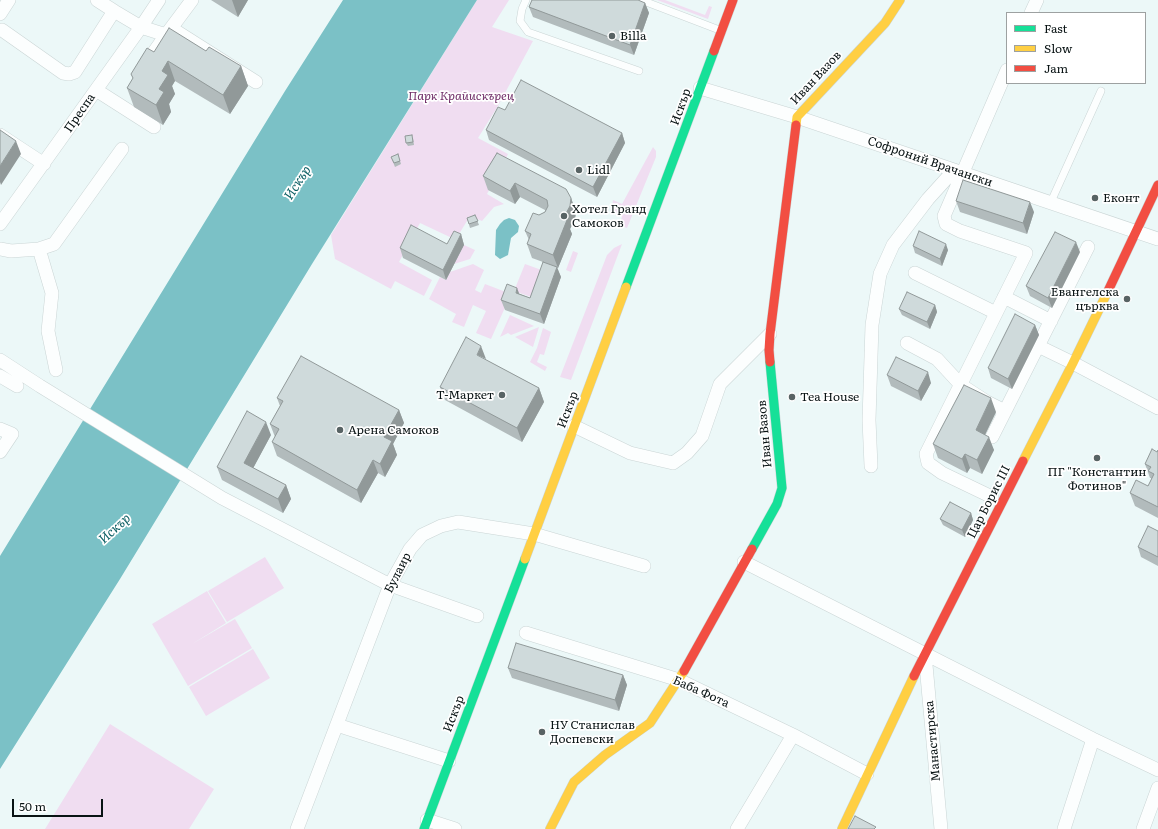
<!DOCTYPE html>
<meta charset="utf-8">
<style>
body{margin:0}
#map{position:relative;width:1158px;height:829px;overflow:hidden;background:#ecf8f8;font-family:Literata,serif}
canvas{display:block}
.legend{position:absolute;left:1006px;top:12px;width:140px;height:72px;box-sizing:border-box;background:#fff;border:1px solid #9da1a1;margin:0;padding:5px 7px;list-style:none;font-size:12px;color:#091314}
.legend li{display:flex;align-items:center;gap:8px;height:20px}
.legend b{width:20px;border:1px solid #9da1a1}
.scale{position:absolute;left:12px;top:799px;width:91px;height:18px;box-sizing:border-box;border:2px solid #091314;border-top:0;padding-left:5px;font-size:12px;line-height:14px;white-space:nowrap;color:#091314;-webkit-text-stroke:3px #fff;paint-order:stroke}
</style>
<div id="map">
<canvas width="1158" height="829"></canvas>
<ul class="legend">
<li><b style="height:5px;background:#16e098"></b>Fast</li>
<li><b style="height:5px;background:#ffcf43"></b>Slow</li>
<li><b style="height:5px;background:#f24e42"></b>Jam</li>
</ul>
<div class="scale">50 m</div>
</div>
<script>
const context = document.querySelector('canvas').getContext('2d');
context.lineJoin = 'round';
function fillPath(path, color) { context.fillStyle = color; context.fill(path, 'evenodd'); }
const toPath = rows => new Path2D(rows.map(r => 'M' + r).join(''));
function trace(path, color, width, dash) { context.strokeStyle = color; context.lineWidth = width; context.lineCap = dash ? 'butt' : 'round'; context.setLineDash(dash || []); context.stroke(path); }
function drawText(font, color, halo, rows, align = 'center') {
  context.font = font + ' Literata,serif'; context.lineWidth = 3.5; context.setLineDash([]); context.textBaseline = 'middle'; context.strokeStyle = halo; context.fillStyle = color; for (const [text, x, y, turn = 0] of rows) {
    context.save(); context.translate(x, y); context.rotate((+turn || 0) * Math.PI / 180); context.textAlign = isNaN(turn) ? turn : align; if (halo) context.strokeText(text, 0, 0); context.fillText(text, 0, 0); context.restore();
  }
}
fillPath(toPath([
 [477,0,509,0,492,27,533,41,498,106,478,138,508,154,487,194,504,204,494,207,482,221,470,216,459,234,452,238,420,223,399,262,432,280,424,296,395,281,391,289,335,259,331,235],
 [657,0,665,0,705,15,709,6,712,7,708,19],
 [653,147,656,151,656,157,627,228,619,225,622,217,614,212,612,207,613,200,622,204],
 [622,244,571,380,560,377,607,255,614,248],
 [464,245,475,250,470,259,454,264],
 [573,251,578,253,571,272,566,270],
 [473,264,484,270,475,290,481,293,485,284,511,294,491,339,476,333,486,311,473,305,464,327,452,322,456,314,429,299,440,277,446,280,450,272],
 [525,264,547,272,537,299,514,291],
 [510,315,534,326,511,335,508,333,500,337],
 [539,327,533,347,515,337],
 [543,328,551,332,544,355,540,354,537,362,547,367,545,371,530,362,537,348],
 [265,557,284,588,227,622,208,591],
 [207,591,226,623,192,644,235,619,252,648,188,686,152,624],
 [253,649,270,678,206,716,189,687],
 [110,724,214,789,189,829,45,829]
]), '#f0ddf1');
fillPath(toPath([
 [343,0,477,0,312,264,120,579,0,769,0,556,285,91],
 [509,218,515,220,519,226,518,232,511,238,508,255,500,259,495,255,496,230,500,224,504,220]
]), '#7bc1c6');
const lane = toPath([
 [526,0,522,9,520,21,528,32,639,71],
 [641,0,722,31],
 [1050,204,1101,91]
]);
const street = toPath([
 [97,0,114,11],
 [1031,13,1037,0],
 [0,14,9,0],
 [171,28,256,82],
 [2,30,63,73,69,74,75,72,114,11,141,27,166,35,192,0],
 [144,66,166,35],
 [700,88,797,117,1158,239],
 [96,90,154,127],
 [0,135,44,164],
 [0,224,141,27,159,0],
 [0,249,11,251,39,249,54,244,122,149],
 [39,249,52,293,48,331,56,370],
 [915,273,996,313],
 [1004,297,1051,321],
 [907,343,937,359,961,385,987,402,1005,411],
 [1038,346,1073,363,1158,408],
 [0,360,40,386,222,498,390,585,477,616],
 [0,376,17,386],
 [574,426,630,453,673,463,687,453,702,436,720,384,770,334],
 [0,429,12,434,0,452],
 [992,437,1088,247],
 [871,466,869,420,872,325,880,274,893,245,928,199,947,178,963,173],
 [992,497,942,473,928,463,926,454,1026,253,960,231,946,224,944,216,1007,70],
 [744,562,1093,739,1158,770],
 [526,633,679,680,793,735,867,774],
 [925,654,941,829],
 [337,725,449,761],
 [427,820,455,829],
 [297,829,390,585,410,549,422,535,441,526,458,522,534,534,644,566],
 [737,829,793,735],
 [1064,829,1093,739],
 [1143,829,1158,788]
]);
const fast = toPath([
 [626,287,714,51],
 [752,549,777,504,782,488,770,362],
 [424,829,525,559]
]);
const slow = toPath([
 [796,125,797,117,885,23,900,0],
 [1023,461,1073,363,1108,291],
 [525,559,626,287],
 [550,829,574,782,605,755,650,723,684,671],
 [842,829,914,676]
]);
const jam = toPath([
 [714,51,733,0],
 [1108,291,1158,185],
 [770,362,769,350,770,334,796,125],
 [684,671,752,549],
 [914,676,1023,461]
]);
trace(lane, '#cad5d5', 8);
trace(street, '#cad5d5', 14);
trace(fast, '#cad5d5', 10);
trace(slow, '#cad5d5', 10);
trace(jam, '#cad5d5', 10);
trace(lane, '#fcfefe', 7);
trace(street, '#fcfefe', 13);
trace(fast, '#16e098', 9);
trace(slow, '#ffcf43', 9);
trace(jam, '#f24e42', 9);
fillPath(toPath([
 [211,0,248,0,238,17],
 [645,3,649,13,634,55,533,17,529,7],
 [206,51,241,66,248,86,230,114,175,81,172,86,175,94,169,104,171,112,163,125,134,107,127,88,133,78,131,74,154,52],
 [505,110,622,133,625,143,597,197,489,140,486,130],
 [413,138,414,145,408,146,406,143],
 [497,153,571,198,576,212,575,219,570,229,572,234,558,268,557,268,561,277,544,324,505,310,501,300,520,294,530,298,543,262,532,258,527,244,529,240,525,231,539,215,545,212,545,210,520,197,515,204,488,190,483,176],
 [398,154,401,164,395,167,391,157],
 [956,201,1034,212,1027,234,960,212],
 [475,215,479,225,470,228,467,218],
 [461,234,464,245,446,280,403,258,400,248,447,244],
 [913,246,948,250,942,266,915,253],
 [1080,252,1052,308,1030,296,1026,286],
 [935,305,937,312,930,329,902,315,899,309],
 [1035,325,1039,335,1012,389,991,378,988,368],
 [486,360,539,388,544,402,522,442,445,400,440,387],
 [887,375,931,383,921,401,891,386],
 [277,398,399,410,404,423,393,444,397,455,385,477,378,473,361,503,277,456,272,442,275,437,270,424,280,406],
 [996,412,985,435,994,450,982,474,970,468,967,473,938,458,933,444],
 [271,435,253,468,286,485,291,499,283,513,222,480,217,467],
 [1158,450,1158,518,1135,506,1130,493,1148,486,1151,480,1151,478,1150,478,1145,464,1157,452],
 [971,513,973,520,965,537,943,525,940,519],
 [1158,531,1158,566,1141,557,1138,547],
 [508,668,623,675,627,685,619,711,512,678]
]), '#b2bbbc');
fillPath(toPath([
 [232,0,248,0,238,17],
 [645,3,649,13,634,55,630,45],
 [168,61,175,81,172,86,175,94,169,104,171,112,163,125,156,105,162,71],
 [241,66,248,86,230,114,223,95],
 [622,133,625,143,597,197,593,187],
 [16,141,21,154,1,185,0,182,0,166],
 [515,183,520,197,515,204,510,191],
 [571,198,576,212,575,219,570,229,572,234,558,268,553,255],
 [1030,202,1034,212,1027,234,1023,223],
 [461,234,464,245,446,280,443,270],
 [1076,242,1080,252,1052,308,1048,298],
 [946,244,948,250,942,266,940,259],
 [557,267,561,277,544,324,540,314],
 [517,288,521,298,516,293],
 [935,305,937,312,930,329,927,322],
 [1035,325,1039,335,1012,389,1008,379],
 [481,346,486,359,477,355],
 [928,372,931,383,921,401,918,391],
 [539,388,544,402,522,442,517,428],
 [991,398,996,412,981,443,976,430],
 [399,410,404,423,393,444,397,455,385,477,380,464,384,437],
 [266,422,271,435,249,476,244,463],
 [989,437,994,450,982,474,977,460],
 [965,454,970,468,967,473,962,459],
 [373,460,378,473,361,503,357,490],
 [286,485,291,499,283,513,278,499],
 [971,513,973,520,965,537,962,530],
 [623,675,627,685,619,711,615,700]
]), '#919999');
const building = toPath([
 [532,0,638,0,645,3,630,45,529,7,532,0],
 [169,28,206,51,209,47,241,66,223,95,168,61,162,71,168,75,159,89,164,92,156,105,127,88,133,78,131,74,147,48,154,52,169,28],
 [521,80,622,133,593,187,486,130,498,107,505,110,521,80],
 [0,130,16,141,0,166,0,130],
 [412,135,413,142,406,143,405,136,412,135],
 [497,153,566,189,571,198,570,206,564,217,567,220,553,255,527,244,531,234,525,231,533,213,539,215,545,212,548,206,547,200,515,183,510,191,483,176,497,153],
 [398,154,400,161,394,163,391,157,398,154],
 [963,180,1030,202,1023,223,956,201,963,180],
 [475,215,478,221,469,224,467,218,475,215],
 [411,225,447,244,454,231,461,234,443,270,400,248,411,225],
 [919,231,946,244,940,259,913,246,919,231],
 [1055,232,1076,242,1048,298,1026,286,1055,232],
 [543,262,557,267,540,314,501,300,507,284,517,288,516,293,530,298,543,262],
 [907,292,935,305,927,322,899,309,907,292],
 [1015,314,1035,325,1008,379,988,368,1015,314],
 [466,337,481,346,477,355,539,388,517,428,440,387,466,337],
 [301,356,399,410,384,437,392,441,380,464,373,460,357,490,272,442,279,429,270,424,283,401,277,398,301,356],
 [896,357,928,372,918,391,887,375,896,357],
 [964,385,991,398,976,430,989,437,977,460,965,454,962,459,933,444,964,385],
 [247,411,266,422,244,463,286,485,278,499,217,467,247,411],
 [1152,449,1157,452,1158,450,1158,507,1130,493,1136,480,1148,486,1154,474,1148,471,1151,467,1145,464,1152,449],
 [950,502,971,513,962,530,940,519,950,502],
 [1148,526,1158,531,1158,557,1138,547,1148,526],
 [516,643,623,675,615,700,508,668,516,643],
 [855,816,876,827,874,829,848,829,855,816]
]);
fillPath(building, '#cfdadb');
trace(building, '#919999', 1);
for (const [x, y, r, color] of [
 [612,36,4,"#586364"],
 [579,170,4,"#586364"],
 [1095,198,4,"#586364"],
 [564,216,4,"#586364"],
 [1127,299,4,"#586364"],
 [502,395,4,"#586364"],
 [792,397,4,"#586364"],
 [340,430,4,"#586364"],
 [1097,458,4,"#586364"],
 [542,732,4,"#586364"]
]) { const dot = new Path2D(); dot.arc(x, y, r, 0, 2 * Math.PI); context.fillStyle = color; context.fill(dot); trace(dot, '#fff', 1.5); }
drawText('12px', '#091314', '#fff', [
 ["Billa",620,36],
 ["Lidl",587,170],
 ["Еконт",1103,198],
 ["Хотел Гранд",572,209],
 ["Самоков",572,223],
 ["Евангелска",1119,292,"right"],
 ["църква",1119,306,"right"],
 ["Т-Маркет",494,395,"right"],
 ["Tea House",800,397],
 ["Арена Самоков",348,430],
 ["ПГ \"Константин",1097,472,"center"],
 ["Фотинов\"",1097,486,"center"],
 ["НУ Станислав",550,725],
 ["Доспевски",550,739]
], 'left');
drawText('12px', '#091314', '#fff', [
 ["Иван Вазов",816,78,-47],
 ["Искър",681,107,-70],
 ["Преспа",80,113,-55],
 ["Софроний Врачански",930,162,19],
 ["Искър",568,410,-69],
 ["Иван Вазов",765,434,-95],
 ["Цар Борис III",989,502,-63],
 ["Булаир",398,573,-63],
 ["Баба Фота",701,692,24],
 ["Искър",454,714,-69],
 ["Манастирска",933,741,-95]
]);
drawText('italic 12px', '#712f69', '#fff', [
 ["Парк Крайискърец",461,96]
]);
drawText('italic 13px', '#0c5f64', '#fff', [
 ["Искър",298,183,-57],
 ["Искър",115,529,-42]
]);
</script>
